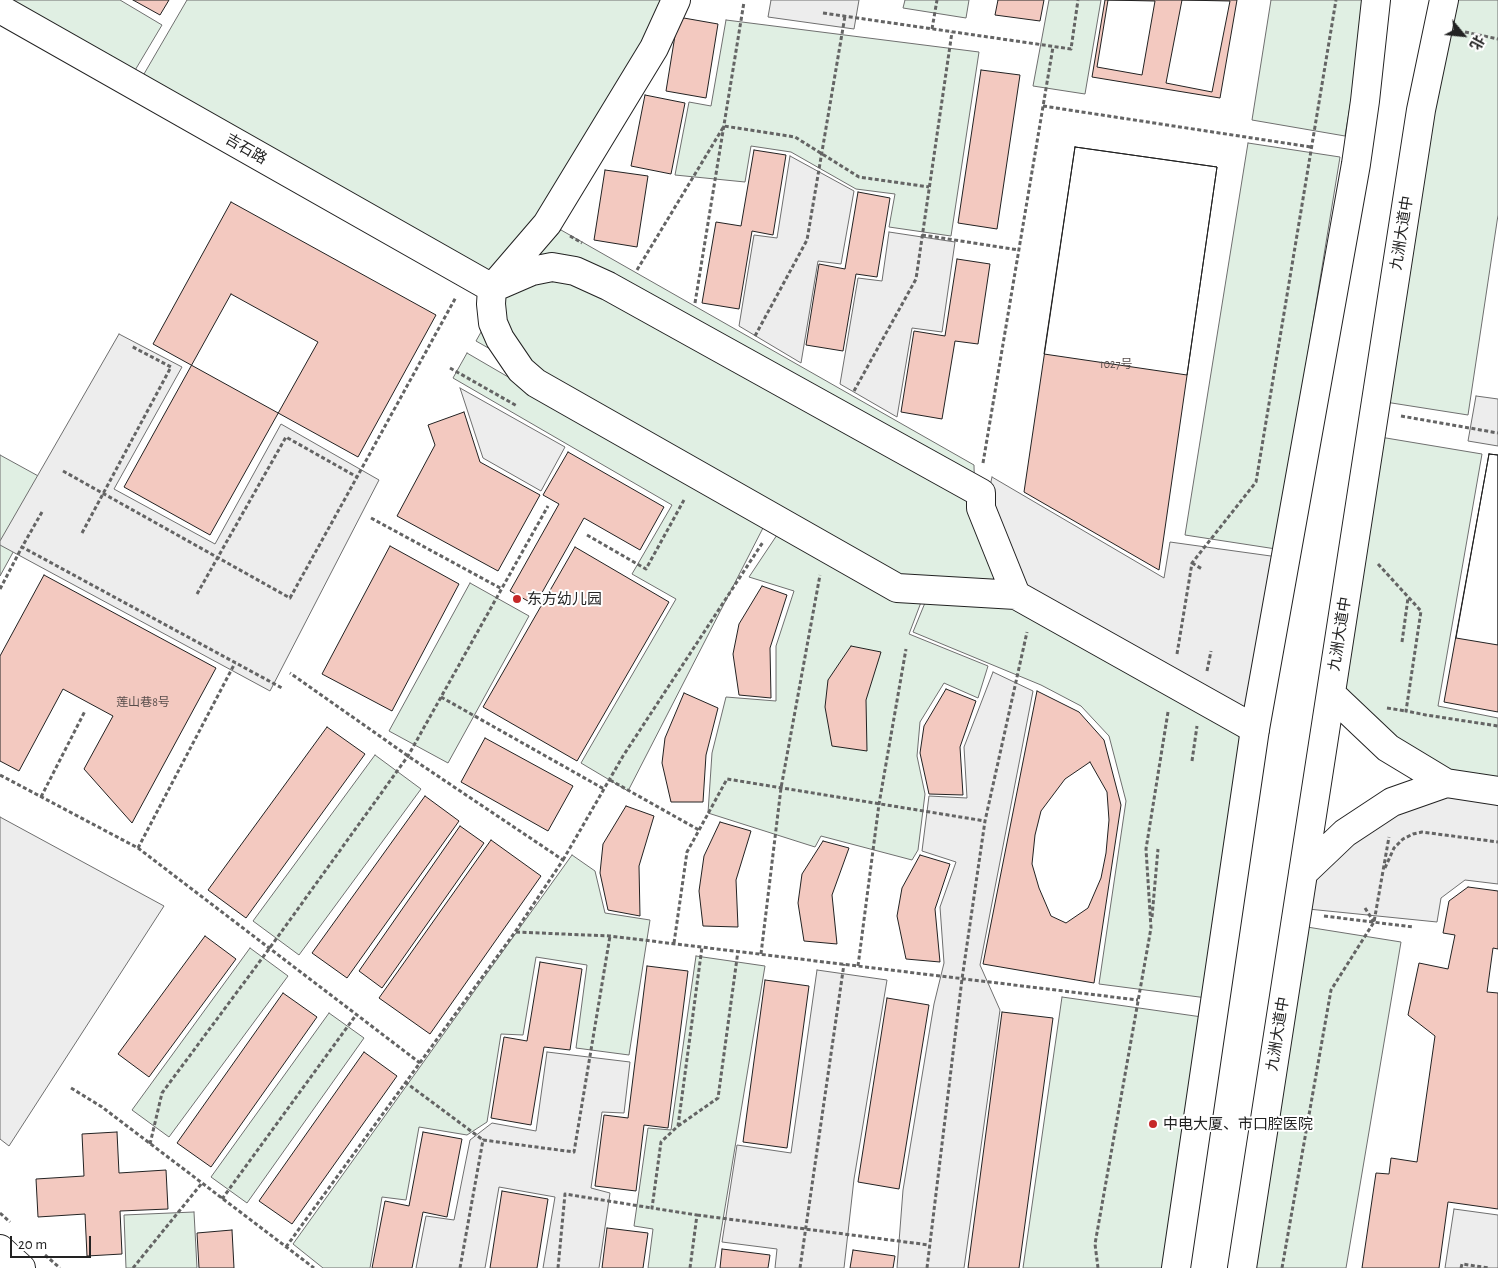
<!DOCTYPE html>
<meta charset="utf-8">
<style>
body{margin:0}
#map{position:relative;width:1498px;height:1268px;overflow:hidden;background:#fff;font-family:"Alegreya Sans","Noto Sans SC",sans-serif}
canvas{display:block}
.north{position:absolute;left:1438px;top:10px;width:50px;height:50px;-webkit-text-stroke:4px #fff;paint-order:stroke;rotate:118deg;font-size:14px;font-weight:700;line-height:20px;text-align:center;color:#222}
.north::after{content:'';display:block;margin:auto;width:18px;height:22px;background:#222;clip-path:polygon(50% 0,100% 100%,50% 72%,0 100%)}
.scale{position:absolute;left:10px;top:1236px;width:81px;height:22px;box-sizing:border-box;border:2px solid #222;border-top:0;padding-left:6px;font-size:15px;line-height:18px;white-space:nowrap;color:#222;-webkit-text-stroke:4px #fff;paint-order:stroke}
</style>
<div id="map">
<canvas width="1498" height="1268"></canvas>
<div class="north">北</div>
<div class="scale">20 m</div>
</div>
<script>
const context = document.querySelector('canvas').getContext('2d');
context.lineJoin = 'round';
function fillPath(path, color) { context.fillStyle = color; context.fill(path, 'evenodd'); }
const toPath = rows => new Path2D(rows.map(r => 'M' + r).join(''));
function trace(path, color, width, dash) { context.strokeStyle = color; context.lineWidth = width; context.lineCap = dash ? 'butt' : 'round'; context.setLineDash(dash || []); context.stroke(path); }
function drawText(font, color, halo, rows, align = 'center') {
  context.font = font + ' "Alegreya Sans","Noto Sans SC",sans-serif'; context.lineWidth = 4; context.setLineDash([]); context.textBaseline = 'middle'; context.strokeStyle = halo; context.fillStyle = color; for (const [text, x, y, turn = 0] of rows) {
    context.save(); context.translate(x, y); context.rotate((+turn || 0) * Math.PI / 180); context.textAlign = isNaN(turn) ? turn : align; if (halo) context.strokeText(text, 0, 0); context.fillText(text, 0, 0); context.restore();
  }
}
const green = toPath([
 [0,0,120,0,162,25,131,77,0,0],
 [187,0,676,0,492,288,137,86,187,0],
 [905,0,969,0,966,18,903,8,905,0],
 [1049,0,1101,0,1085,94,1033,86,1049,0],
 [1271,0,1368,0,1345,136,1252,120,1271,0],
 [1439,0,1498,0,1498,215,1468,415,1379,401,1439,0],
 [726,20,979,52,951,236,889,227,895,194,856,189,791,152,751,146,745,182,675,175,689,102,711,106,726,20],
 [1248,143,1340,157,1276,549,1185,535,1248,143],
 [561,230,974,465,975,509,1003,586,898,580,476,341,503,293,561,230],
 [467,353,764,526,628,791,581,763,676,599,632,574,672,505,453,378,467,353],
 [1380,437,1482,454,1438,706,1498,718,1498,783,1449,776,1393,740,1338,686,1380,437],
 [0,455,51,483,0,576,0,455],
 [781,529,923,597,909,634,988,666,978,698,944,683,920,722,917,756,925,794,918,850,912,860,821,836,815,847,708,813,712,753,726,697,776,701,776,646,794,591,749,577,781,529],
 [470,583,529,616,448,763,389,731,470,583],
 [927,598,1013,601,1245,735,1207,998,1099,984,1126,801,1109,736,1081,706,1041,685,913,632,927,598],
 [375,755,421,789,299,955,253,921,375,755],
 [572,855,595,871,605,913,650,920,629,1055,576,1048,587,965,536,957,523,1035,501,1034,487,1122,467,1135,419,1127,406,1200,382,1197,370,1268,323,1268,293,1244,572,855],
 [1307,927,1401,942,1346,1268,1249,1268,1307,927],
 [250,948,288,976,169,1137,132,1110,250,948],
 [696,956,765,966,715,1268,648,1268,653,1229,634,1226,648,1128,671,1130,696,956],
 [1062,997,1202,1017,1166,1268,1023,1268,1062,997],
 [329,1013,364,1038,247,1203,211,1177,329,1013],
 [194,1212,197,1268,126,1268,124,1215,194,1212]
]);
fillPath(green, '#e0efe3');
trace(green, '#6f6f6f', 1);
const parking = toPath([
 [771,0,859,0,854,29,768,17,771,0],
 [790,156,854,191,841,264,818,261,801,363,739,326,754,235,777,238,790,156],
 [889,232,955,242,942,332,912,328,897,417,840,384,858,278,882,281,889,232],
 [119,334,182,367,114,489,215,544,281,424,379,480,270,691,0,545,0,541,119,334],
 [460,388,565,447,541,491,483,458,460,388],
 [1476,396,1498,399,1498,446,1468,441,1476,396],
 [992,477,1164,578,1170,542,1278,557,1251,719,1021,591,986,505,992,477],
 [993,672,1033,691,980,965,1000,1010,964,1268,897,1268,903,1190,934,1004,944,963,940,907,956,862,922,851,929,796,967,798,964,747,993,672],
 [1437,795,1498,803,1498,884,1465,880,1441,898,1437,922,1308,909,1312,878,1368,826,1437,795],
 [0,817,164,906,9,1146,0,1139,0,817],
 [817,970,887,980,854,1179,844,1268,775,1268,777,1249,722,1242,737,1145,791,1153,817,970],
 [547,1052,630,1062,624,1113,602,1112,591,1188,610,1193,599,1268,543,1268,555,1197,499,1187,485,1268,416,1268,426,1216,454,1220,470,1140,492,1123,536,1131,547,1052],
 [1454,1209,1498,1215,1498,1268,1445,1268,1454,1209]
]);
fillPath(parking, '#ededed');
trace(parking, '#6f6f6f', 1);
const building = toPath([
 [133,0,169,0,160,15,133,0],
 [998,0,1044,0,1040,21,995,15,998,0],
 [1105,0,1237,0,1220,98,1092,77,1105,0],
 [1108,0,1155,1,1142,75,1097,67,1108,0],
 [1182,0,1230,1,1212,92,1166,83,1182,0],
 [678,17,718,24,706,98,666,91,678,17],
 [981,70,1020,75,997,229,958,223,981,70],
 [645,95,685,103,671,174,631,166,645,95],
 [1075,147,1217,167,1159,570,1024,492,1075,147],
 [1075,147,1217,167,1187,375,1044,354,1075,147],
 [754,150,786,155,773,235,752,231,739,309,702,303,716,222,741,226,754,150],
 [605,170,648,176,637,247,594,240,605,170],
 [858,192,890,198,877,277,856,274,843,351,806,345,819,264,845,269,858,192],
 [231,202,436,315,358,457,153,344,231,202],
 [957,259,990,264,978,344,955,341,942,419,901,412,914,331,945,336,957,259],
 [231,294,318,342,210,535,124,487,231,294],
 [464,412,480,462,540,495,498,571,397,516,435,445,428,425,464,412],
 [568,452,664,507,640,550,584,518,535,605,510,591,559,504,543,495,568,452],
 [1489,454,1498,455,1498,712,1444,702,1489,454],
 [1489,454,1498,455,1498,645,1456,638,1489,454],
 [390,546,459,584,392,711,322,674,390,546],
 [575,547,669,602,577,761,483,707,575,547],
 [44,575,216,668,132,823,84,769,113,716,63,689,19,771,0,761,0,656,44,575],
 [762,586,787,595,770,648,771,698,739,695,733,654,739,624,762,586],
 [851,646,881,652,866,700,867,751,832,746,825,707,828,680,851,646],
 [946,689,976,701,960,747,963,795,929,794,920,753,924,726,946,689],
 [1037,691,1079,712,1104,740,1121,805,1094,983,983,964,1037,691],
 [684,693,718,708,706,755,703,802,671,802,662,763,665,738,684,693],
 [327,727,365,754,246,918,208,890,327,727],
 [485,738,573,786,548,831,461,782,485,738],
 [1090,762,1107,792,1109,820,1106,853,1101,878,1088,908,1066,923,1051,916,1039,888,1032,864,1035,835,1041,811,1065,779,1090,762],
 [425,796,459,821,347,978,312,953,425,796],
 [626,806,654,816,639,866,640,916,608,910,600,873,603,844,626,806],
 [720,822,751,831,736,880,738,927,703,926,699,891,704,856,720,822],
 [460,826,484,843,382,988,359,971,460,826],
 [491,840,541,876,430,1034,379,998,491,840],
 [823,841,849,848,832,895,837,944,804,941,798,903,802,874,823,841],
 [920,855,950,864,935,909,940,962,906,959,897,916,902,888,920,855],
 [1468,887,1498,891,1498,949,1493,948,1487,992,1498,993,1498,1209,1448,1202,1439,1268,1362,1268,1376,1173,1389,1174,1391,1158,1417,1162,1435,1036,1408,1015,1419,963,1448,969,1455,935,1443,933,1449,901,1468,887],
 [205,936,236,959,149,1077,118,1054,205,936],
 [540,962,582,969,570,1050,544,1047,531,1125,491,1118,504,1037,527,1041,540,962],
 [647,966,688,971,668,1128,644,1125,636,1191,595,1186,604,1115,628,1118,647,966],
 [765,980,809,986,787,1148,743,1142,765,980],
 [283,993,317,1017,211,1167,177,1143,283,993],
 [887,998,929,1005,899,1189,858,1182,887,998],
 [1002,1012,1053,1018,1019,1268,968,1268,1002,1012],
 [364,1052,397,1076,292,1224,259,1201,364,1052],
 [117,1132,119,1173,166,1170,168,1209,120,1211,122,1254,87,1256,85,1214,38,1217,36,1179,84,1176,82,1134,117,1132],
 [423,1132,462,1139,447,1217,423,1212,412,1268,372,1268,385,1201,409,1206,423,1132],
 [502,1191,548,1199,537,1268,490,1268,502,1191],
 [607,1228,648,1233,643,1268,602,1268,607,1228],
 [232,1230,234,1268,199,1268,197,1233,232,1230],
 [722,1249,770,1255,768,1268,720,1268,722,1249],
 [853,1250,895,1256,893,1268,850,1268,853,1250]
]);
fillPath(building, '#f3c9c0');
trace(building, '#222', 1);
const minor = toPath([
 [676,0,654,48,547,224,492,288,491,304,493,323,500,339,521,370,536,383,897,588,1016,595,1255,729],
 [0,9,492,288],
 [495,287,532,271,552,267,575,271,608,286,981,493,981,508,1016,595]
]);
const major = toPath([
 [1331,694,1388,748,1446,783,1498,791],
 [1303,873,1345,833,1392,802,1446,783],
 [0,1249,21,1268],
 [1176,1268,1255,729,1356,164,1365,101,1376,0],
 [1242,1268,1421,110,1444,0]
]);
trace(minor, '#222', 30);
trace(major, '#222', 30);
trace(toPath([
 [823,13,1071,49,1078,0],
 [932,29,937,0],
 [1465,32,1498,39],
 [1043,106,1311,147],
 [922,235,1019,250],
 [570,236,582,243],
 [637,270,724,126,795,137,859,177,929,187],
 [695,303,744,2],
 [755,336,807,240,845,16],
 [450,368,517,406],
 [854,391,916,279,952,32],
 [1401,416,1498,433],
 [983,463,1053,47],
 [63,471,290,598,357,477],
 [42,512,22,547,282,688],
 [371,518,502,589],
 [82,533,171,367,131,346],
 [587,535,646,569,684,500],
 [1192,563,1202,569],
 [1378,564,1421,611,1406,711,1426,715,1498,726],
 [0,589,22,547],
 [197,594,286,437,357,477,456,297],
 [1402,642,1408,598],
 [1177,654,1192,563,1256,482,1336,0],
 [1207,671,1211,651],
 [441,697,604,789],
 [1387,708,1406,711],
 [1192,761,1197,726],
 [0,775,138,848,420,1063],
 [610,780,699,830],
 [41,797,85,711],
 [138,848,235,663],
 [563,860,623,756,763,542],
 [1385,868,1394,848,1403,839,1413,834,1422,832,1498,842],
 [1365,908,1374,922],
 [1324,916,1413,927],
 [1152,917,1158,849],
 [516,932,610,936,1138,1000],
 [674,943,687,852,727,779,985,821],
 [761,954,781,788,820,575],
 [858,966,879,804,906,649],
 [405,1082,483,1140],
 [71,1088,102,1107,314,1268],
 [678,1126,718,1098,738,951],
 [150,1144,162,1093,269,949,408,756,548,506],
 [222,1199,356,1015],
 [0,1213,10,1222],
 [697,1215,929,1245],
 [286,1247,515,932,563,860,408,756,290,673],
 [45,1255,60,1268],
 [133,1268,202,1183],
 [460,1268,483,1140,574,1152,610,936],
 [558,1268,565,1194,652,1208],
 [690,1268,697,1215,652,1208,661,1142,678,1126,702,947],
 [800,1268,844,964],
 [927,1268,962,979,985,821,1027,632],
 [1098,1268,1095,1244,1151,928,1146,849,1168,712],
 [1282,1268,1331,990,1374,922,1389,837],
 [1461,1268,1462,1264,1489,1268]
]), '#646464', 3, [4, 2.5]);
trace(minor, '#fff', 28);
trace(major, '#fff', 28);
for (const [x, y, r, color] of [
 [517,599,5,"#c62828"],
 [1153,1124,5,"#c62828"]
]) { const dot = new Path2D(); dot.arc(x, y, r, 0, 2 * Math.PI); context.fillStyle = color; context.fill(dot); trace(dot, '#fff', 2); }
drawText('12px', '#564c4a', null, [
 ["1027号",1116,364],
 ["莲山巷8号",143,702]
]);
drawText('15px', '#222', '#fff', [
 ["吉石路",246,149,30],
 ["九洲大道中",1402,233,-81],
 ["九洲大道中",1340,634,-81],
 ["九洲大道中",1278,1034,-81]
]);
drawText('15px', '#222', '#fff', [
 ["东方幼儿园",527,599],
 ["中电大厦、市口腔医院",1163,1124]
], 'left');
</script>
